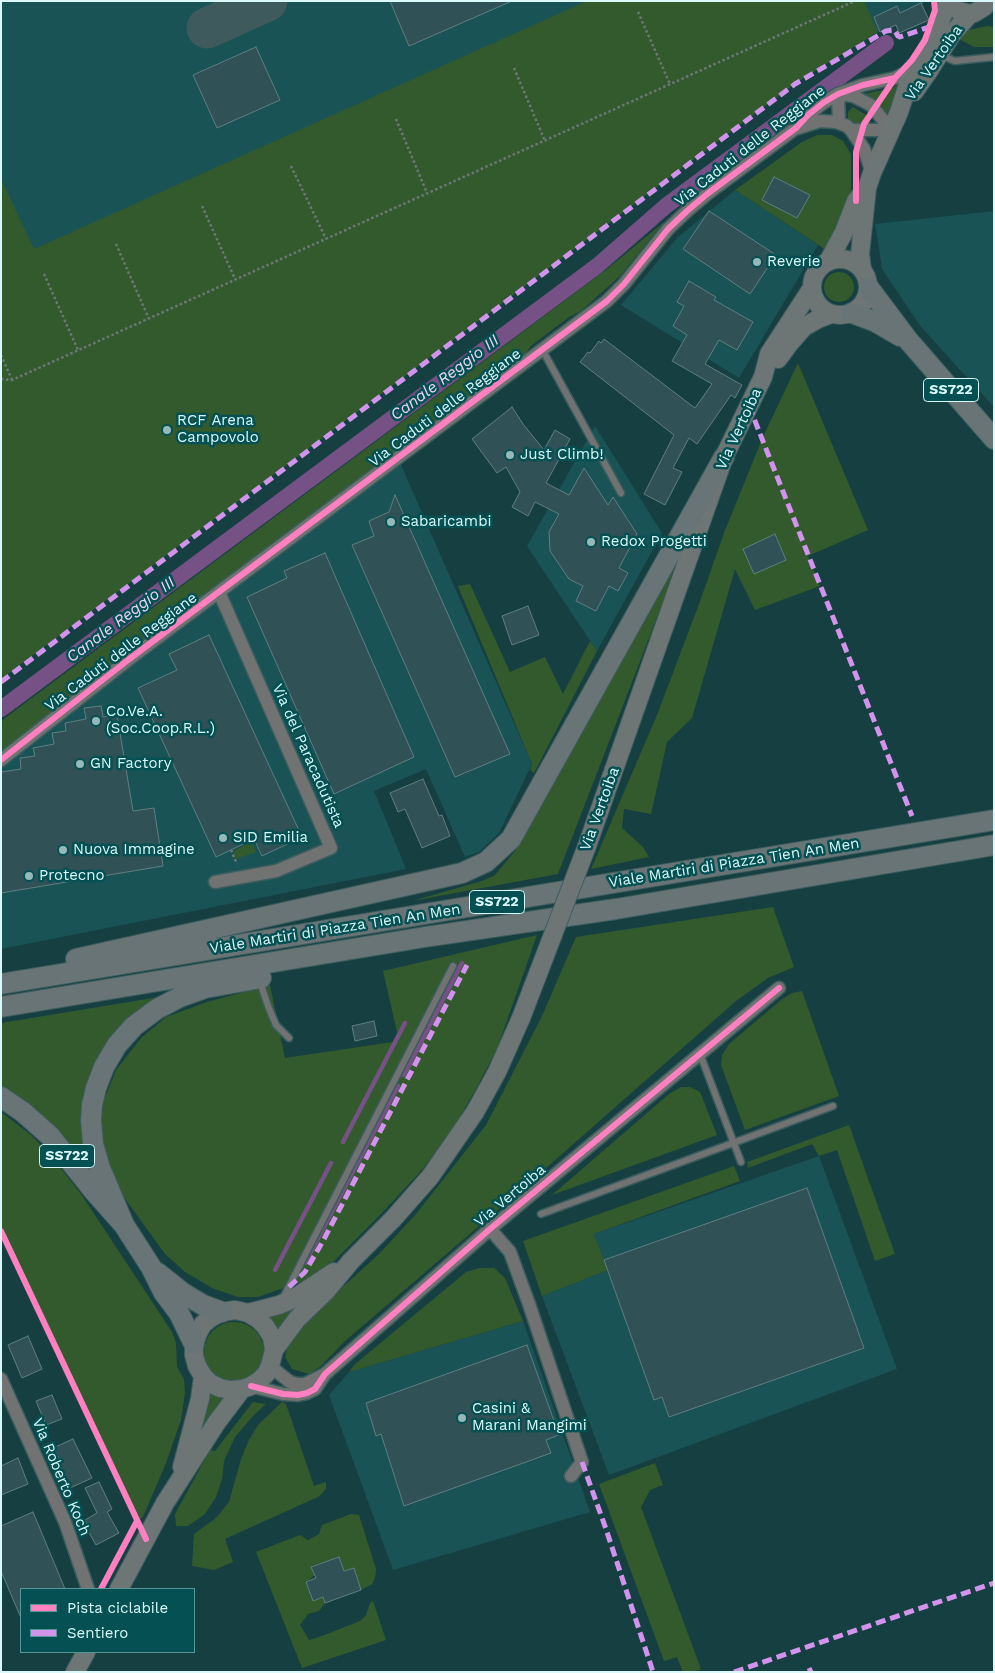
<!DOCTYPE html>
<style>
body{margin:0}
#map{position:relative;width:995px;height:1673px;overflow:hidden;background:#163f41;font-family:"Work Sans",sans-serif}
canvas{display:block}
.frame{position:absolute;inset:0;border:2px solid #d9f9fa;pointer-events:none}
.legend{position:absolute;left:20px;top:1588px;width:175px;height:65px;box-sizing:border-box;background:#045053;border:1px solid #599496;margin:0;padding:6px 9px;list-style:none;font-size:15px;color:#d9f9fa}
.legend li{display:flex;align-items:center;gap:10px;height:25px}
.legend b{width:25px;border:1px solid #599496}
</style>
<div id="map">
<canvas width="995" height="1673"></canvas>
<div class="frame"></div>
<ul class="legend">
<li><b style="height:6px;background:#ff80c0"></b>Pista ciclabile</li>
<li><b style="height:6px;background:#d193ec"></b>Sentiero</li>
</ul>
</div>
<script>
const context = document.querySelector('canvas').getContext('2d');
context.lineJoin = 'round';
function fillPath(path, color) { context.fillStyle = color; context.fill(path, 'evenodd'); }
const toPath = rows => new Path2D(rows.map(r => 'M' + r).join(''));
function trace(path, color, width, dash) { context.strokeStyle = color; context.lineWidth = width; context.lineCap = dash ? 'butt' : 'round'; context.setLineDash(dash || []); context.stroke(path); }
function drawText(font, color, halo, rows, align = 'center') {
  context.font = font + ' "Work Sans",sans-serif'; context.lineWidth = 5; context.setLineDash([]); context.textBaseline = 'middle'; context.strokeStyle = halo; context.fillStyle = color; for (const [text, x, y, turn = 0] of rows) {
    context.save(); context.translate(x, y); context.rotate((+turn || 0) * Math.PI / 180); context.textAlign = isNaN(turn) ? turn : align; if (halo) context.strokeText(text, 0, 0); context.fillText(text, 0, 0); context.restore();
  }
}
fillPath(toPath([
 [1,1,924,1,924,3,797,82,1,679],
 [735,190,818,245,739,378,621,305,678,237],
 [994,211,994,407,921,327,882,269,875,224],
 [595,426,662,533,597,651,527,546],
 [398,458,532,764,499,833,479,852,465,857,426,769,374,791,406,869,1,949,1,761],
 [819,1156,897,1369,609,1475,542,1296,608,1270,594,1234],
 [523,1321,590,1512,393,1570,329,1395,349,1372]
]), '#195355');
fillPath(toPath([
 [587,1,864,1,878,32,797,82,1,679,1,179,34,249],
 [987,26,994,27,994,47,974,47,961,40,960,37,964,31],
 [903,82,886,116,859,95,892,88],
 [853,107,866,115,873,126,861,128,848,122,848,112],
 [817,135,832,135,843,141,851,154,851,190,847,205,826,250,735,190,802,142],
 [664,222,620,276,581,311,569,317,531,346,524,355,433,423,398,458,1,760,1,721,607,269],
 '824 287a15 15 0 1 1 30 0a15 15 0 1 1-30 0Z',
 [798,363,868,530,808,556,820,586,755,610,735,569,692,718,667,742,651,814,624,809,622,828,643,847,649,857,591,869,657,715,699,604,724,533,762,439],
 [691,529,558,874,412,901,482,881,495,875,515,851],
 [470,584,510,672,545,657,563,694,590,641,597,651,534,773,530,770,532,764,458,586],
 [252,842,256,852,236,859,234,853,235,850],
 [773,907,794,967,768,978,736,1001,521,1190,344,1342,321,1366,309,1374,292,1369,285,1357,288,1345,301,1325,379,1254,416,1214,486,1125,542,1016,576,937],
 [537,935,497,1049,476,1089,452,1130,421,1171,381,1214,332,1263,304,1281,258,1297,238,1297,212,1288,185,1272,165,1254,113,1182,103,1150,100,1123,104,1100,116,1070,141,1038,166,1017,207,1002,270,985,285,1058,399,1041,383,971],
 [802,991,839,1096,745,1130,721,1065,722,1055,729,1044,781,1000,792,993],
 [171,995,107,1043,97,1059,86,1089,100,1189,18,1097,1,1086,1,1023],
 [681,1087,690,1087,700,1092,717,1135,552,1195,669,1094],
 [1,1112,31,1135,52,1157,81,1194,172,1332,176,1343,177,1367,184,1379,185,1393,181,1420,166,1463,143,1517,137,1521,1,1231],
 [849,1125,895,1254,875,1261,837,1150,819,1156,812,1144,748,1168,747,1162],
 [734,1166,740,1181,594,1234,608,1270,542,1296,523,1241],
 [480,1268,494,1268,505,1278,523,1321,349,1372,354,1365,466,1272],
 [306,1297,290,1313,277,1332,264,1315],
 '204 1352a30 30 0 1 1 60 0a30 30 0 1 1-60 0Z',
 [206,1390,216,1396,226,1399,190,1452],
 [253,1402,266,1404,253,1416,235,1437,224,1461,222,1480,216,1497,205,1514,188,1526,176,1526,175,1514,210,1450,215,1451],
 [282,1402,286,1404,314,1486,326,1482,326,1489,320,1496,225,1539,233,1562,214,1570,192,1566,194,1534,216,1518,229,1502,241,1459,249,1440,258,1425],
 [655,1463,663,1485,650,1490,641,1507,701,1669,692,1672,683,1672,677,1657,664,1661,599,1484],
 [351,1514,359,1515,376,1569,375,1578,372,1584,361,1590,354,1568,344,1571,339,1558,312,1566,315,1575,306,1582,313,1600,323,1597,325,1603,319,1611,308,1614,300,1625,309,1640,322,1636,360,1621,366,1615,370,1603,373,1601,386,1640,302,1668,256,1552,300,1535,308,1540,319,1534,322,1525]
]), '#335a2d');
trace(toPath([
 [404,1075,462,963],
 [343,1142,405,1023],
 [305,1263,398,1086],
 [275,1270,331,1163]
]), '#765185', 4.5);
trace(toPath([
 [1,709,597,266,667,205,886,43]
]), '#765185', 16);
trace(toPath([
 [207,28,267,1]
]), '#3e5a5c', 41);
const building = toPath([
 [390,1,512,1,409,46,390,1],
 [921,3,929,20,899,33,896,25,880,32,874,17,897,6,900,13,921,3],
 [256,47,280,100,217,128,193,75,256,47],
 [774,177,810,195,797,218,762,200,774,177],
 [709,211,776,255,750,294,683,249,709,211],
 [689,281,716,297,714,300,753,322,737,350,719,340,705,364,742,385,735,398,731,395,697,444,689,438,673,468,682,472,665,505,644,494,674,435,580,362,588,352,590,353,599,341,601,343,604,339,695,408,712,384,672,361,687,335,673,326,684,306,677,302,689,281],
 [512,407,523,424,544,450,555,430,570,439,546,483,569,495,584,468,608,505,613,497,637,534,619,568,628,573,618,591,609,586,596,611,576,601,583,586,569,579,550,551,549,532,559,514,535,502,528,516,512,507,520,492,506,467,497,473,472,439,512,407],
 [395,495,510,754,455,777,352,545,374,536,369,521,389,512,395,495],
 [775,534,786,560,754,574,743,549,775,534],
 [325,553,414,757,334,794,247,597,287,578,284,571,325,553],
 [528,606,539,635,512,645,502,616,528,606],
 [209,635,302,837,262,856,254,839,216,857,138,688,177,670,169,654,209,635],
 [101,706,103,717,117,715,133,811,154,808,163,866,1,893,1,772,21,769,20,758,35,756,33,748,54,744,52,733,66,731,65,723,86,719,84,708,101,706],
 [423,779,439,816,442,815,450,836,422,848,405,809,398,812,390,793,423,779],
 [374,1021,377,1036,355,1041,352,1026,374,1021],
 [807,1188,864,1348,669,1417,662,1397,654,1400,604,1260,807,1188],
 [28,1336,42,1369,22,1378,8,1345,28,1336],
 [527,1345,559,1435,546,1440,551,1453,404,1506,381,1434,376,1436,366,1403,527,1345],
 [52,1395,62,1419,46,1425,36,1401,52,1395],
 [73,1439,92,1478,70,1488,57,1459,59,1458,53,1448,73,1439],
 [18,1458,28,1484,1,1495,1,1466,18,1458],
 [99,1482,112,1509,107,1512,119,1533,96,1545,87,1529,90,1528,85,1520,97,1513,85,1488,99,1482],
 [33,1512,65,1589,21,1589,21,1618,1,1571,1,1526,33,1512],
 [339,1557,344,1571,354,1568,361,1590,325,1603,323,1597,313,1601,306,1582,316,1578,311,1567,339,1557]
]);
fillPath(building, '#305256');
trace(building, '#607e82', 1);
const service = toPath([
 [940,55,955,61,994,57],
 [543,351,621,493],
 [260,982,268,1006,276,1025,289,1038],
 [700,1054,741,1162],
 [541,1214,833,1106],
 [283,1298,453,966]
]);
const minor = toPath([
 [838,94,839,123],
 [840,94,853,96,871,105,891,130],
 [798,128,820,121,836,122,847,126,851,130,864,149,872,173],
 [851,130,891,130],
 [1,760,128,660,607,301,624,284,668,229,687,211,707,194,796,128,808,115,823,103,838,94,863,85,895,78,910,71,917,65],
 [215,882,276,871,331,848,219,592],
 [490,1229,510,1252,529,1304,582,1462,571,1476],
 [270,1366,290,1382,297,1384,305,1384,325,1374],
 [1,1379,65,1522,88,1589],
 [251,1386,283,1394,298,1395,307,1393,315,1389,325,1374,490,1229,779,988]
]);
const secondary = toPath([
 [959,11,970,14,974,13,984,7,989,1],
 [914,92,930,69,952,34,970,14],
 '812 287a28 28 0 1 1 56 0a28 28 0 1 1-56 0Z',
 [828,262,844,232,856,201,865,190],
 [862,269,860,254,867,188,872,173,899,112,909,81,934,37,948,2],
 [778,359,789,344,804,327,818,319,831,314],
 [587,846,724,457,763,377,769,354,812,288],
 [248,1313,279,1305,293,1299,334,1272],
 [274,1350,297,1319,326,1291,351,1261,393,1219,430,1177,475,1112,497,1072,521,1018],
 [182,1467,200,1399,203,1376],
 [119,1589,165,1503,217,1422,242,1389,251,1386,259,1381,266,1374,270,1366,274,1350,272,1337,265,1326,258,1319,248,1313,235,1310,222,1312,212,1317,203,1324,198,1333,194,1344,194,1355,197,1366,203,1376,210,1383,220,1388,231,1390,242,1389],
 [75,1672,86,1652]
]);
const trunk = toPath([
 [869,288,908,340,994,439],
 [852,313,876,322,900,336],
 [76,959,462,873,486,862,511,839,724,457],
 [1,984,994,820],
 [1,1007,425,937,616,909,994,845],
 [1,1097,23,1112,50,1136,93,1190,124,1225,151,1267,164,1293,179,1313,194,1344],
 [124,1225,100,1168,93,1144,91,1120,92,1105,96,1088,104,1067,117,1045,134,1026,157,1009,180,997,205,988,261,978],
 [158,1273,183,1293,203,1305,222,1312]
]);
trace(service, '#3c5d5f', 9);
trace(minor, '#3c5d5f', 15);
trace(secondary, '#3c5d5f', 20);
trace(trunk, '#3c5d5f', 22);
trace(toPath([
 [638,12,670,84],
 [514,68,545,141],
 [396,119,427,193],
 [291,166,326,239],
 [202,206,235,279],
 [116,244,149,319],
 [44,274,78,350],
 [1,355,12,380],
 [1,379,12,380,855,1],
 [231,850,237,864]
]), '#6d7778', 2.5, [2.5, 2.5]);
trace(service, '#717373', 6);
trace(minor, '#717373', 12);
trace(secondary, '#6e7575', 18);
trace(trunk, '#697476', 20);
const secondaryBridge = toPath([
 [521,1018,587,846]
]);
trace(secondaryBridge, '#3c5d5f', 20, []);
trace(secondaryBridge, '#6e7575', 18);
trace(toPath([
 [749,406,912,816],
 [1,682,795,84,886,31,894,30,898,36,900,37,929,27],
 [289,1287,305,1272,323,1241,467,965],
 [582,1462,606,1529,653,1672],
 [809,1668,811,1672],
 [734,1672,994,1583]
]), '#d193ec', 5, [10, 5]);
trace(toPath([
 [856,201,856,152,864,124,895,78,912,60,925,40,935,10,934,1],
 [1,760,128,660,607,301,624,284,668,229,687,211,707,194,796,128,808,115,823,103,838,94,863,85,895,78],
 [1,1231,146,1539],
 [251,1386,283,1394,298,1395,307,1393,315,1389,325,1374,490,1229,779,988],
 [101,1589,137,1521]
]), '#ff80c0', 6);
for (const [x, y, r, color] of [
 [757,262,5,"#95b8b9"],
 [167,430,5,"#95b8b9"],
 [510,455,5,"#95b8b9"],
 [391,522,5,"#95b8b9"],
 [591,542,5,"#95b8b9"],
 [96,721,5,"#95b8b9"],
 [80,764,5,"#95b8b9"],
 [223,838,5,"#95b8b9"],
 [63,850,5,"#95b8b9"],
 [29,876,5,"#95b8b9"],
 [462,1418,5,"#95b8b9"]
]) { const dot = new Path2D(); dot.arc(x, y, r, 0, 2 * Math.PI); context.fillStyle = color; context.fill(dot); trace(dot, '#045053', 2); }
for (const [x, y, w] of [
 [951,390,55],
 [497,902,55],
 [67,1156,55]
]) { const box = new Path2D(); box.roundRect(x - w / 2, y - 11.5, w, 23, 4); context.fillStyle = '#045053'; context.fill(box); trace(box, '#d9f9fa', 1); }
drawText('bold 14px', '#d9f9fa', null, [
 ["SS722",951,390],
 ["SS722",497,902],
 ["SS722",67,1156]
]);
drawText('15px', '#d9f9fa', '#045053', [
 ["Via Vertoiba",934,63,-55],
 ["Via Caduti delle Reggiane",750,146,-38],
 ["Via Caduti delle Reggiane",445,408,-37],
 ["Via Vertoiba",739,429,-65],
 ["Via Caduti delle Reggiane",121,652,-37],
 ["Via del Paracadutista",308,756,66],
 ["Via Vertoiba",600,809,-70],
 ["Viale Martiri di Piazza Tien An Men",734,863,-9],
 ["Viale Martiri di Piazza Tien An Men",335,929,-9],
 ["Via Vertoiba",510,1196,-40],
 ["Via Roberto Koch",61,1477,67]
]);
drawText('15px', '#d9f9fa', '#045053', [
 ["Reverie",767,262],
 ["RCF Arena",177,421],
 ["Campovolo",177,438],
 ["Just Climb!",520,455],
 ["Sabaricambi",401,522],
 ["Redox Progetti",601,542],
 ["Co.Ve.A.",106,712],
 ["(Soc.Coop.R.L.)",106,729],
 ["GN Factory",90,764],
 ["SID Emilia",233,838],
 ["Nuova Immagine",73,850],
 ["Protecno",39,876],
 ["Casini &",472,1409],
 ["Marani Mangimi",472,1426]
], 'left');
drawText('italic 16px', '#eed4f5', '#045053', [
 ["Canale Reggio III",445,378,-37],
 ["Canale Reggio III",121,620,-37]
]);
</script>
